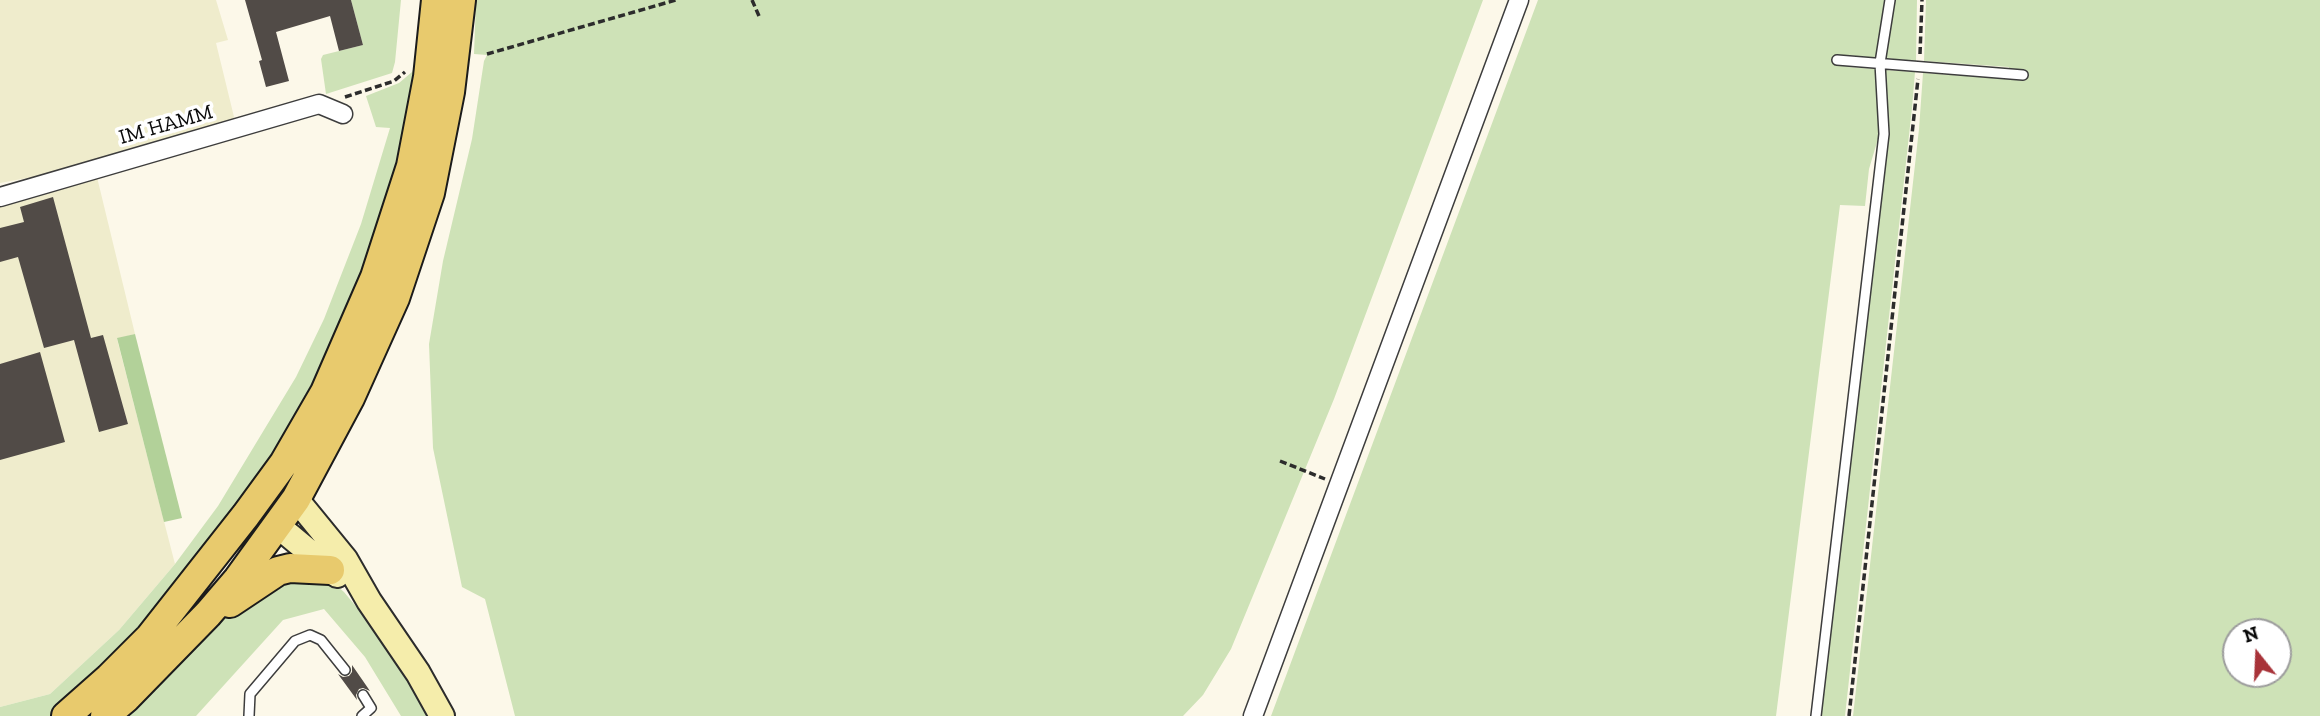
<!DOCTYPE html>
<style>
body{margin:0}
#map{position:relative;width:2320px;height:716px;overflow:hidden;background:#fcf8e9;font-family:"Zilla Slab",serif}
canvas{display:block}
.north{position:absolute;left:2222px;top:618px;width:70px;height:70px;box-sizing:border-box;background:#fff;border:2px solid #9d9d9d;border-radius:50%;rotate:342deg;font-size:19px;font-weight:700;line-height:28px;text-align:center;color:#0a0a0a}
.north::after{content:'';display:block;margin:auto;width:24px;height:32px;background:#a83339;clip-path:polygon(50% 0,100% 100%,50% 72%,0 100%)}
</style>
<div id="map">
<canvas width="2320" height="716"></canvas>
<div class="north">N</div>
</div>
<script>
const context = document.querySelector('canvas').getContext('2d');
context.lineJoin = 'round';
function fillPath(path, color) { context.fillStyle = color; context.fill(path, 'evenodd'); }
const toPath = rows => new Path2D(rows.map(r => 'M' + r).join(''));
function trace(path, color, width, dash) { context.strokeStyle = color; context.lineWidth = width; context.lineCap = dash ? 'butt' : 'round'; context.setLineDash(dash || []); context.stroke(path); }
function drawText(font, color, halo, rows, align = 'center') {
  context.font = font + ' "Zilla Slab",serif'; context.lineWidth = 7; context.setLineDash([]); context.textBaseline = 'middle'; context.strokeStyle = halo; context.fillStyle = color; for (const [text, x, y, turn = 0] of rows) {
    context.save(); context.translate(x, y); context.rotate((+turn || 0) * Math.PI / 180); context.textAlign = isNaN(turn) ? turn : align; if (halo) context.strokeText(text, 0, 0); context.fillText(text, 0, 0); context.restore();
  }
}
fillPath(toPath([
 [0,0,216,0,228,40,216,43,235,121,54,173,0,183],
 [96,173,135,334,117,339,175,564,119,630,50,694,0,707,0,202]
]), '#efeccc');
fillPath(toPath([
 [351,0,401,0,395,62,392,73,326,94,321,59,323,55,363,45],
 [476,0,1483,0,1334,399,1231,649,1203,695,1183,716,515,716,485,599,462,587,433,448,429,344,443,261,472,139,484,61,487,55,474,54],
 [1538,0,1886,0,1876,58,1848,55,1848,67,1875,69,1880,132,1869,169,1865,206,1840,205,1776,716,1271,716],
 [1894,0,1917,0,1916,61,1885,58],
 [1926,0,2320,0,2320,716,1853,716,1919,129,1923,73,2009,79,2009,67,1924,61],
 [2236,632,2278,632,2278,674,2236,674],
 [417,60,401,159,370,251,315,378,270,458,251,486,149,620,112,658,50,716,0,716,0,707,50,694,119,630,175,564,218,506,296,377,324,319,361,224,390,128,376,127,366,96,399,83,412,72],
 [1884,70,1915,72,1912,108,1845,716,1820,716,1880,214,1887,136],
 [288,576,336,585,344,592,379,634,424,706,426,716,401,716,365,657,324,609,283,620,196,716,119,716,216,620]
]), '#cee2b7');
fillPath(toPath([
 [135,334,182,518,164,522,117,338]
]), '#b2d199');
fillPath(toPath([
 [245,0,351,0,363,45,339,51,330,16,276,32,289,81,266,87,259,61,262,60],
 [53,197,91,338,103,335,128,424,99,432,74,340,44,348,18,257,0,262,0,228,24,222,20,207],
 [40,352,65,442,0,460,0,364],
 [352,665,370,691,363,688,359,689,356,695,357,700,338,674,343,677,349,676,352,672]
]), '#514b47');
const lane = toPath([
 [1837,60,2023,75],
 [249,716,250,694,295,641,310,635,321,640,345,670],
 [362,716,371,708,363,695],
 [1816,716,1884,134,1880,63,1890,0]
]);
const street = toPath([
 [0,197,319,104,343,114],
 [1253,716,1519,0]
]);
const secondary = toPath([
 [296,499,345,559,369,601,418,673,442,716],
 [278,526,337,575]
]);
const primary = toPath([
 [230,603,278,571,290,568,330,570],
 [66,716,109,678,150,637,246,515,284,463,325,392,375,277,411,166,428,77,436,0],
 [105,716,126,698,208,614,238,579,296,499,350,398,395,298,430,193,450,92,461,0]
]);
trace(lane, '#3d3d3d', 12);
trace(street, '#3d3d3d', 21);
trace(secondary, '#2c2c2c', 28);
trace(primary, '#1b1b1b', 32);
trace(toPath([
 [752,0,759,16],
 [487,54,676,0],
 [1920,54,1922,0],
 [345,97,394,81,405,72],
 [1280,461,1325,479],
 [1849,716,1918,79]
]), '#2c2c2c', 3.5, [7, 3.5]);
trace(lane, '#fff', 9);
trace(street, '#fff', 18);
trace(secondary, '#f5edab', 24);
trace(primary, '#e8ca6d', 28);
drawText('21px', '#0a0a0a', '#fff', [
 ["IM HAMM",166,125,-16]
]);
</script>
